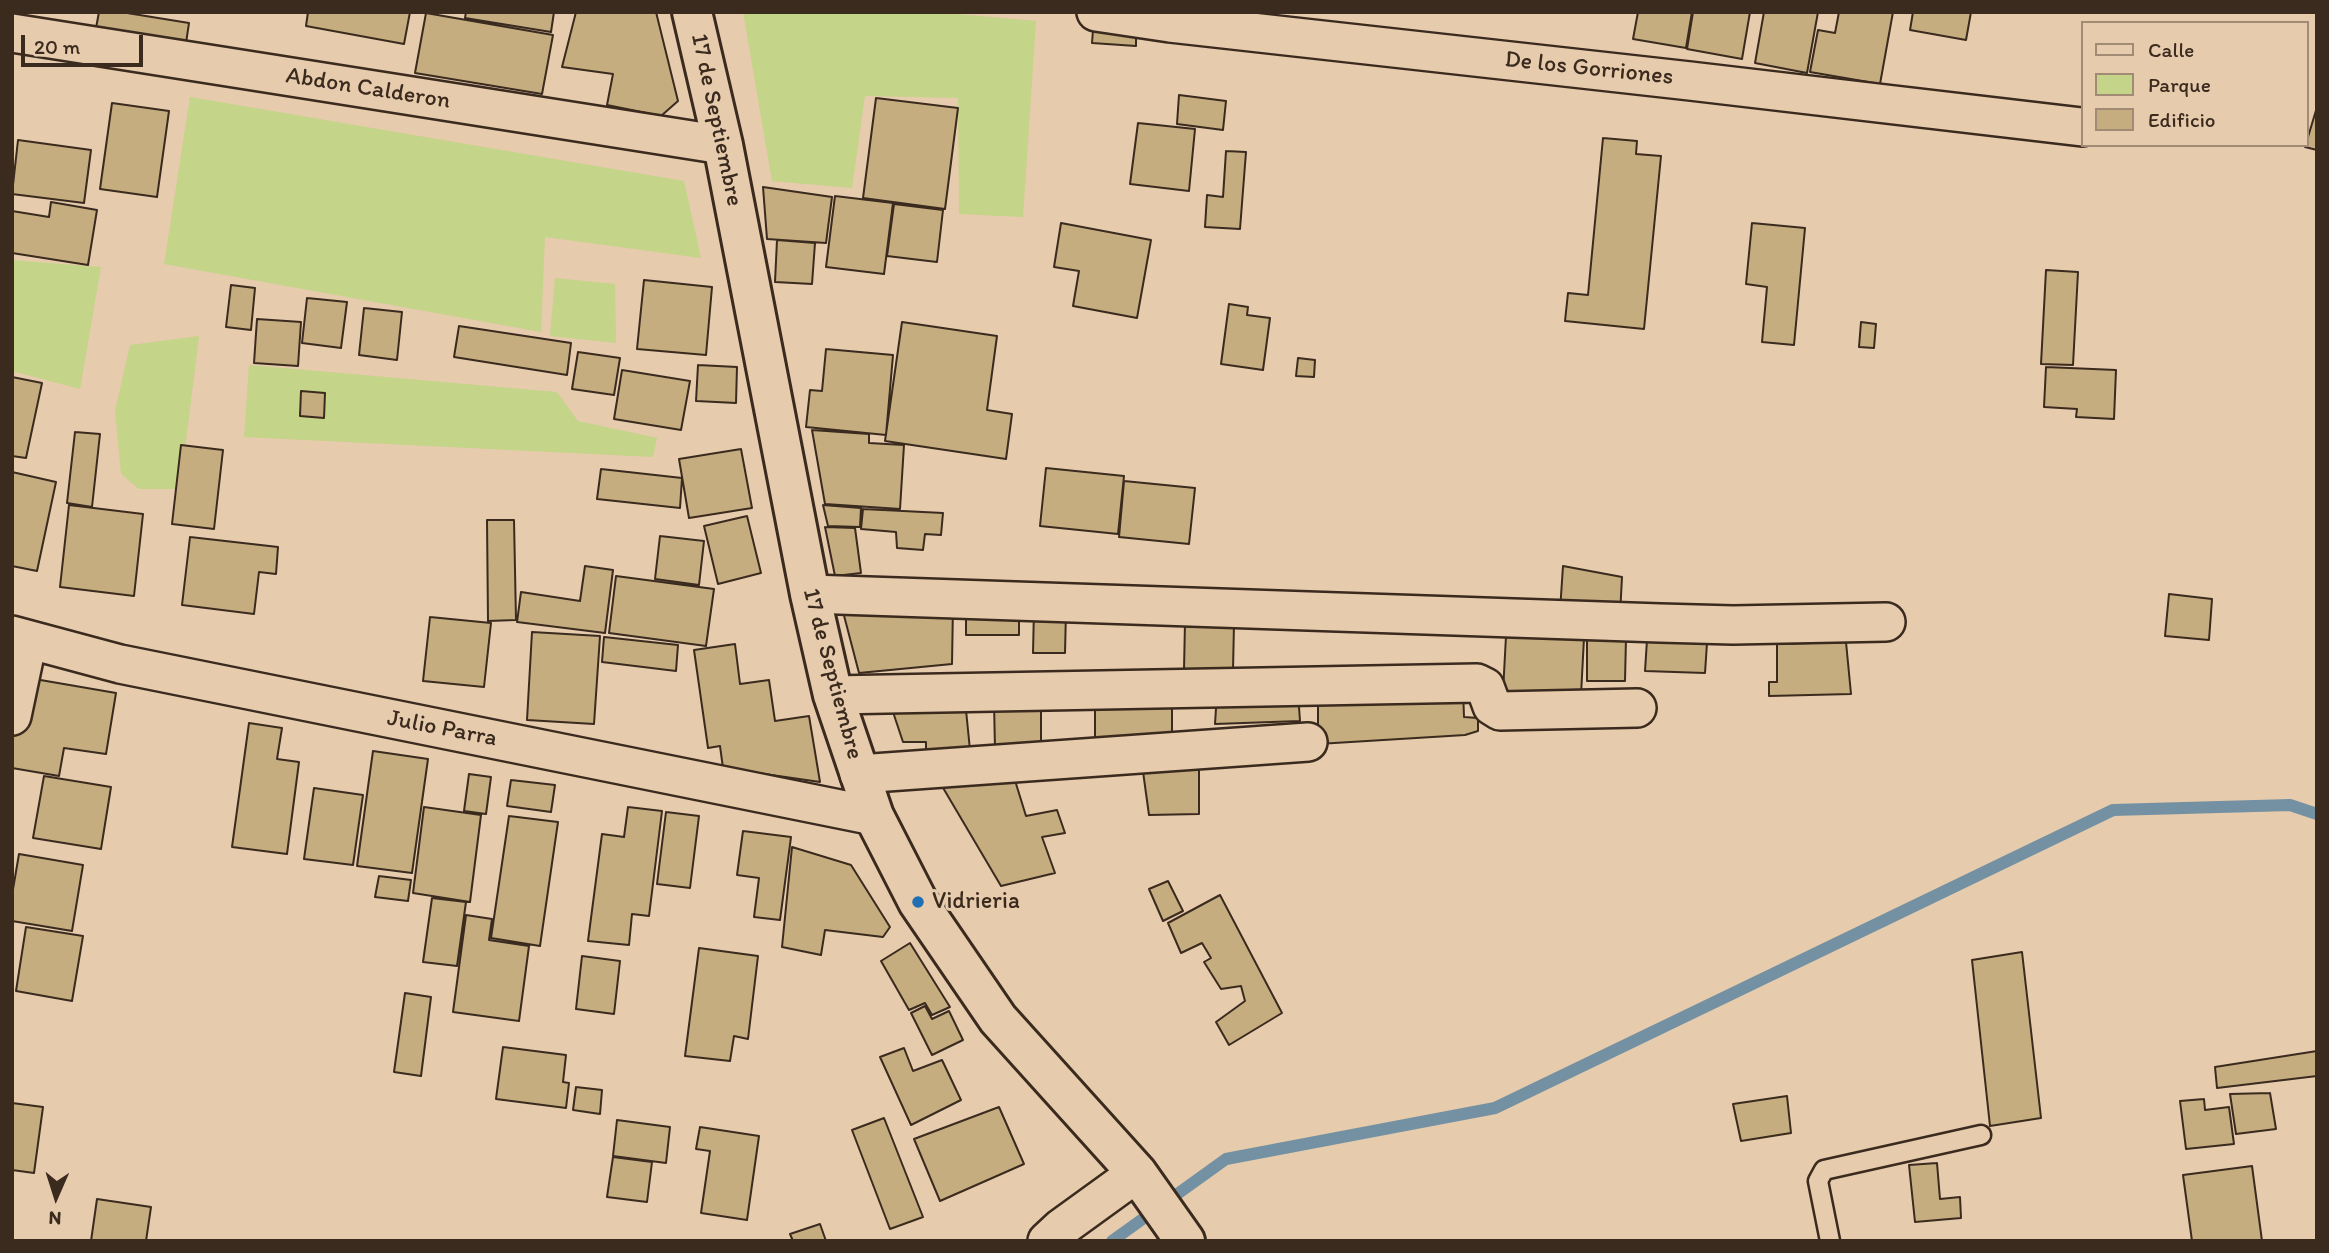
<!DOCTYPE html>
<style>
body{margin:0}
#map{position:relative;width:2329px;height:1253px;overflow:hidden;background:#e6cbad;font-family:Itim,sans-serif}
canvas{display:block}
.frame{position:absolute;inset:0;border:14px solid #3b2a1e;pointer-events:none}
.legend{position:absolute;left:2081px;top:21px;width:228px;height:126px;box-sizing:border-box;background:#e6cbad;border:2px solid #a28b74;margin:0;padding:9px 12px;list-style:none;font-size:21px;color:#3b2a1e}
.legend li{display:flex;align-items:center;gap:14px;height:35px}
.legend b{width:35px;border:2px solid #a28b74}
.north{position:absolute;left:21px;top:1162px;width:70px;height:70px;-webkit-text-stroke:5px #e6cbad;paint-order:stroke;rotate:183deg;font-size:19px;font-weight:700;line-height:28px;text-align:center;color:#3b2a1e}
.north::after{content:'';display:block;margin:auto;width:24px;height:32px;background:#3b2a1e;clip-path:polygon(50% 0,100% 100%,50% 72%,0 100%)}
.scale{position:absolute;left:21px;top:35px;width:122px;height:32px;box-sizing:border-box;border:4px solid #3b2a1e;border-top:0;padding-left:9px;font-size:21px;line-height:24px;white-space:nowrap;color:#3b2a1e;-webkit-text-stroke:5px #e6cbad;paint-order:stroke}
</style>
<div id="map">
<canvas width="2329" height="1253"></canvas>
<div class="frame"></div>
<ul class="legend">
<li><b style="height:9px;background:#e6cbad"></b>Calle</li>
<li><b style="height:19px;background:#c4d488"></b>Parque</li>
<li><b style="height:19px;background:#c5ad80"></b>Edificio</li>
</ul>
<div class="north">N</div>
<div class="scale">20 m</div>
</div>
<script>
const context = document.querySelector('canvas').getContext('2d');
context.lineJoin = 'round';
function fillPath(path, color) { context.fillStyle = color; context.fill(path, 'evenodd'); }
const toPath = rows => new Path2D(rows.map(r => 'M' + r).join(''));
function trace(path, color, width, dash) { context.strokeStyle = color; context.lineWidth = width; context.lineCap = dash ? 'butt' : 'round'; context.setLineDash(dash || []); context.stroke(path); }
function drawText(font, color, halo, rows, align = 'center') {
  context.font = font + ' Itim,sans-serif'; context.lineWidth = 6; context.setLineDash([]); context.textBaseline = 'middle'; context.strokeStyle = halo; context.fillStyle = color; for (const [text, x, y, turn = 0] of rows) {
    context.save(); context.translate(x, y); context.rotate((+turn || 0) * Math.PI / 180); context.textAlign = isNaN(turn) ? turn : align; if (halo) context.strokeText(text, 0, 0); context.fillText(text, 0, 0); context.restore();
  }
}
fillPath(toPath([
 [743,12,935,12,1036,21,1023,217,959,214,958,98,865,96,852,188,772,181],
 [190,97,684,181,701,258,545,237,541,332,164,264],
 [12,260,101,267,80,389,12,371],
 [555,278,615,284,616,343,550,336],
 [199,336,180,489,139,489,121,474,115,411,130,345],
 [249,365,557,392,578,421,657,438,653,457,244,437]
]), '#c4d488');
trace(toPath([
 [1112,1241,1226,1159,1495,1108,2113,810,2290,805,2317,814]
]), '#7391a2', 12);
const building = toPath([
 [99,12,121,12,189,23,186,43,96,28,99,12],
 [308,12,410,12,404,44,306,26,308,12],
 [466,12,554,12,551,32,465,18,466,12],
 [576,12,656,12,678,101,661,116,607,105,613,74,562,67,576,12],
 [1638,12,1692,12,1686,48,1633,39,1638,12],
 [1693,12,1750,12,1742,59,1687,49,1693,12],
 [1764,12,1818,12,1807,73,1755,63,1764,12],
 [1839,12,1893,12,1880,84,1810,72,1818,30,1835,33,1839,12],
 [1913,12,1971,12,1966,40,1910,30,1913,12],
 [426,13,553,35,542,94,415,73,426,13],
 [1093,30,1136,34,1136,46,1092,43,1093,30],
 [1179,95,1226,101,1223,130,1177,124,1179,95],
 [876,98,958,108,945,209,863,198,876,98],
 [112,103,169,111,157,197,100,189,112,103],
 [2317,107,2317,150,2305,147,2317,107],
 [1138,123,1195,129,1189,191,1130,184,1138,123],
 [1603,138,1637,141,1636,154,1661,156,1644,329,1565,321,1568,293,1588,295,1603,138],
 [18,140,91,150,84,203,12,194,18,140],
 [1226,151,1246,152,1240,229,1205,227,1207,195,1223,197,1226,151],
 [763,187,832,197,826,243,767,239,763,187],
 [835,196,893,203,884,274,826,267,835,196],
 [51,202,97,210,88,265,12,253,12,211,49,217,51,202],
 [894,204,943,210,937,262,887,256,894,204],
 [1061,223,1151,240,1137,318,1073,306,1079,271,1054,267,1061,223],
 [1752,223,1805,228,1794,345,1762,342,1767,287,1746,284,1752,223],
 [777,240,815,243,812,284,775,282,777,240],
 [2046,270,2078,272,2073,365,2041,364,2046,270],
 [644,280,712,287,706,355,637,349,644,280],
 [231,285,255,288,251,330,226,327,231,285],
 [307,298,347,302,341,348,302,343,307,298],
 [1229,304,1248,307,1247,315,1270,318,1263,370,1221,364,1229,304],
 [364,308,402,312,397,360,359,355,364,308],
 [257,319,301,322,298,366,254,363,257,319],
 [902,322,997,336,987,410,1012,414,1006,459,885,441,902,322],
 [1861,322,1876,324,1874,348,1859,347,1861,322],
 [459,326,571,343,567,375,454,357,459,326],
 [826,349,893,355,886,435,806,427,810,390,822,391,826,349],
 [578,352,620,358,614,395,572,389,578,352],
 [1298,358,1315,360,1314,377,1296,376,1298,358],
 [698,365,737,367,736,403,696,401,698,365],
 [2046,367,2116,370,2114,419,2076,417,2077,409,2044,407,2046,367],
 [622,370,690,381,681,430,614,419,622,370],
 [12,377,42,383,26,458,12,456,12,377],
 [301,391,325,393,324,418,300,416,301,391],
 [812,430,869,434,869,443,904,445,900,509,825,504,812,430],
 [75,432,100,434,92,507,67,503,75,432],
 [181,445,223,450,214,529,172,524,181,445],
 [741,449,752,508,689,518,679,459,741,449],
 [1046,468,1124,476,1118,534,1040,526,1046,468],
 [601,469,682,478,680,508,597,499,601,469],
 [12,472,56,482,37,571,12,566,12,472],
 [1124,481,1195,488,1189,544,1119,537,1124,481],
 [69,505,143,514,134,596,60,587,69,505],
 [823,505,861,508,860,527,828,526,823,505],
 [863,509,943,513,941,535,925,534,923,550,897,548,896,532,861,529,863,509],
 [747,516,761,573,718,584,704,526,747,516],
 [487,520,514,520,516,620,488,621,487,520],
 [825,527,855,528,861,573,835,576,825,527],
 [660,536,704,541,699,585,655,579,660,536],
 [190,537,278,547,276,574,259,572,254,614,182,605,190,537],
 [585,566,613,570,605,633,517,622,521,592,580,601,585,566],
 [1563,566,1622,577,1620,615,1560,611,1563,566],
 [616,576,714,589,706,646,609,633,616,576],
 [2169,594,2212,599,2209,640,2165,636,2169,594],
 [841,604,953,605,952,664,859,673,841,604],
 [966,606,1019,609,1019,635,966,635,966,606],
 [1034,609,1066,611,1065,653,1033,653,1034,609],
 [430,617,491,623,484,687,423,681,430,617],
 [1185,622,1234,624,1233,670,1184,670,1185,622],
 [532,632,600,636,594,724,527,720,532,632],
 [1506,636,1584,638,1581,695,1503,692,1506,636],
 [604,637,678,645,676,671,602,662,604,637],
 [1587,637,1626,638,1625,681,1587,681,1587,637],
 [1647,640,1707,643,1705,673,1645,671,1647,640],
 [1846,642,1851,694,1769,696,1769,682,1777,682,1777,644,1846,642],
 [735,644,740,684,769,680,775,721,809,716,820,782,723,768,720,746,708,748,694,650,735,644],
 [23,677,116,693,106,754,64,748,59,776,12,768,12,741,23,677],
 [1463,689,1464,717,1478,718,1478,731,1465,735,1318,744,1318,692,1463,689],
 [1217,693,1298,693,1300,721,1215,724,1217,693],
 [1095,699,1172,700,1172,748,1095,748,1095,699],
 [889,700,965,700,970,750,926,753,926,742,903,742,889,700],
 [1041,700,1041,748,995,749,994,702,1041,700],
 [249,723,282,728,277,759,299,762,287,854,232,847,249,723],
 [373,751,428,759,412,873,357,866,373,751],
 [1199,754,1199,814,1149,815,1141,757,1199,754],
 [469,774,491,777,486,814,464,811,469,774],
 [1013,774,1026,816,1057,810,1065,833,1042,837,1055,873,1001,886,939,781,1013,774],
 [44,776,111,787,101,849,33,838,44,776],
 [511,780,555,785,551,812,507,806,511,780],
 [314,788,363,795,353,865,304,859,314,788],
 [424,807,481,815,470,902,413,893,424,807],
 [628,807,662,811,649,916,632,914,629,945,588,941,602,834,624,837,628,807],
 [666,812,699,816,690,888,657,884,666,812],
 [509,816,558,822,540,946,491,938,509,816],
 [743,831,791,837,780,920,754,917,759,878,737,875,743,831],
 [792,847,851,865,890,927,883,937,825,930,821,955,782,947,792,847],
 [19,854,83,865,72,931,12,921,12,895,19,854],
 [379,876,411,880,408,901,375,897,379,876],
 [1168,881,1183,911,1163,921,1149,889,1168,881],
 [1220,895,1282,1013,1229,1045,1216,1022,1245,1001,1241,986,1221,989,1204,962,1211,958,1202,943,1181,953,1168,923,1220,895],
 [432,898,466,902,457,966,423,962,432,898],
 [466,915,492,919,489,940,529,946,519,1021,453,1012,466,915],
 [26,927,83,936,72,1001,16,991,26,927],
 [910,943,950,1007,932,1015,925,1003,909,1010,881,961,910,943],
 [699,948,758,956,748,1039,734,1036,730,1061,685,1056,699,948],
 [2022,952,2041,1118,1990,1126,1972,960,2022,952],
 [582,956,620,961,614,1014,576,1009,582,956],
 [405,993,431,997,421,1076,394,1072,405,993],
 [925,1006,932,1019,949,1011,963,1040,932,1055,911,1013,925,1006],
 [503,1047,566,1055,563,1082,569,1083,566,1108,496,1099,503,1047],
 [904,1048,913,1071,942,1060,961,1100,911,1125,880,1057,904,1048],
 [2317,1051,2317,1076,2217,1088,2215,1067,2317,1051],
 [576,1087,602,1090,600,1114,573,1110,576,1087],
 [2270,1093,2276,1129,2236,1134,2230,1094,2270,1093],
 [1787,1096,1791,1133,1741,1141,1733,1104,1787,1096],
 [2204,1099,2205,1110,2229,1107,2234,1144,2186,1149,2180,1101,2204,1099],
 [12,1103,43,1107,34,1173,12,1170,12,1103],
 [999,1107,1024,1164,940,1201,914,1139,999,1107],
 [884,1118,923,1217,890,1229,852,1130,884,1118],
 [617,1120,670,1127,666,1163,613,1156,617,1120],
 [700,1127,759,1136,747,1220,701,1213,710,1151,696,1149,700,1127],
 [613,1157,652,1162,647,1202,607,1197,613,1157],
 [1937,1163,1940,1199,1960,1197,1961,1218,1915,1222,1909,1165,1937,1163],
 [2252,1166,2262,1241,2192,1241,2183,1175,2252,1166],
 [97,1199,151,1207,146,1241,91,1241,97,1199],
 [820,1224,826,1241,793,1241,790,1234,820,1224]
]);
fillPath(building, '#c5ad80');
trace(building, '#3b2a1e', 2);
const lane = toPath([
 [1830,1241,1818,1181,1824,1170,1981,1135]
]);
const street = toPath([
 [1096,12,1170,23,1690,81,2082,127],
 [12,33,723,145],
 [810,594,1660,623,1733,625,1886,622],
 [12,635,120,664,874,816],
 [833,695,1477,683,1485,687,1492,706,1500,711,1637,708],
 [12,716,28,640],
 [859,774,1308,742],
 [1047,1241,1061,1228,1137,1173]
]);
const secondary = toPath([
 [692,12,723,145,810,594,833,695,874,816,918,902,998,1019,1137,1173,1185,1241]
]);
trace(lane, '#3b2a1e', 23);
trace(street, '#3b2a1e', 42);
trace(secondary, '#3b2a1e', 44);
trace(lane, '#e6cbad', 18);
trace(street, '#e6cbad', 37);
trace(secondary, '#e6cbad', 38);
for (const [x, y, r, color] of [
 [918,902,7,"#1f6fb2"]
]) { const dot = new Path2D(); dot.arc(x, y, r, 0, 2 * Math.PI); context.fillStyle = color; context.fill(dot); trace(dot, '#e6cbad', 2.5); }
drawText('24px', '#3b2a1e', '#e6cbad', [
 ["De los Gorriones",1589,69,6],
 ["Abdon Calderon",368,89,9],
 ["17 de Septiembre",716,120,78],
 ["17 de Septiembre",832,674,75],
 ["Julio Parra",442,729,11]
]);
drawText('24px', '#3b2a1e', '#e6cbad', [
 ["Vidrieria",932,902]
], 'left');
</script>
